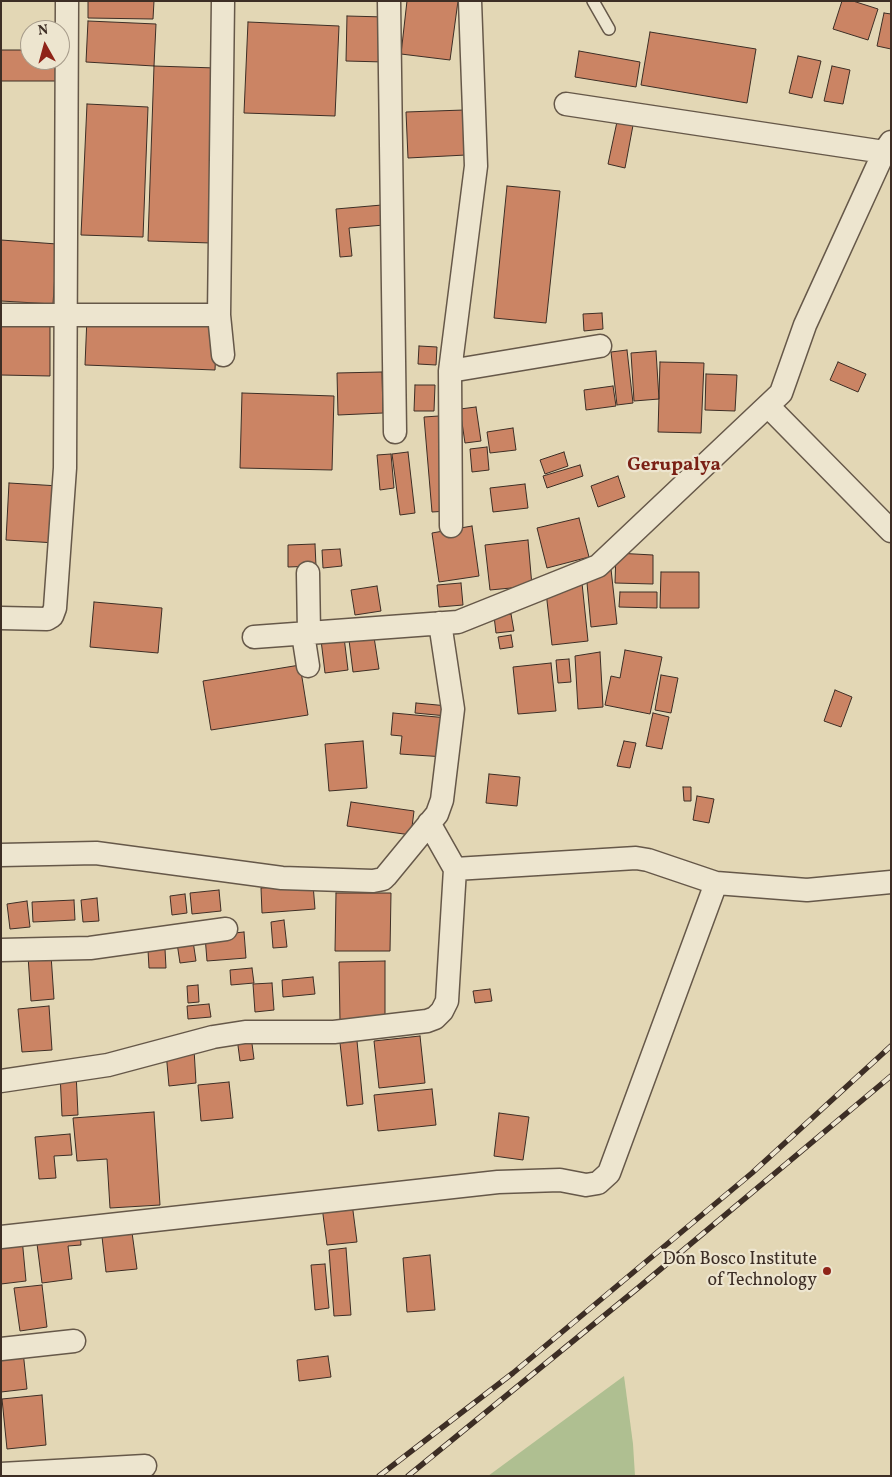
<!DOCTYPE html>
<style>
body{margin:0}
#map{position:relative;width:892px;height:1477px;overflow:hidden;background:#e3d7b5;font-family:Vollkorn,serif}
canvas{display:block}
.frame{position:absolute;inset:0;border:2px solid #3d2e25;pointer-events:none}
.north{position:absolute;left:20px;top:20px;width:50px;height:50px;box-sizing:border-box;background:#ede5cf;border:1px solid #a79c8b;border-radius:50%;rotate:353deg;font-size:14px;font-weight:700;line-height:20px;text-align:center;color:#3d2e25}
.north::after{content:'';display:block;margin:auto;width:18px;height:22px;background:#8f2418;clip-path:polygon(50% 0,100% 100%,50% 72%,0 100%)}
</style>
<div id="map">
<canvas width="892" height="1477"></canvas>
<div class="frame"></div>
<div class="north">N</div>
</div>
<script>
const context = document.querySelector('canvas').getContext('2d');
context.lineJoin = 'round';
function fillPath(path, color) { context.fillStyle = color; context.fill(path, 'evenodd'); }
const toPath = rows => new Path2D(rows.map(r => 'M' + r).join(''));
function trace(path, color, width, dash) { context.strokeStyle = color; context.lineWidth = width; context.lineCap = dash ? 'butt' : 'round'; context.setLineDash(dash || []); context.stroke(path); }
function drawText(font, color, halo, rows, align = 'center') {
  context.font = font + ' Vollkorn,serif'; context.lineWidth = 4.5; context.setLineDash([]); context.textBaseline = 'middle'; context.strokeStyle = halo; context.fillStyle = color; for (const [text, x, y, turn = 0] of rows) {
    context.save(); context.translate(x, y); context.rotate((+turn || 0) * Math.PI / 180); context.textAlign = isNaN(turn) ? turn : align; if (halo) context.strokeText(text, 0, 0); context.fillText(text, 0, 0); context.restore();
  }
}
fillPath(toPath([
 [624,1376,633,1444,635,1476,488,1476]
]), '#afbf91');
const building = toPath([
 [88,1,154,1,153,19,88,18,88,1],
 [407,1,458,1,450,60,401,54,407,1],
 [842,1,853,1,878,9,868,40,833,29,842,1],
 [884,13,891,14,891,49,877,46,884,13],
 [347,16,385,17,384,62,346,61,347,16],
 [88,21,156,24,154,66,86,62,88,21],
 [248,22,339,26,335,116,244,113,248,22],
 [650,32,756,49,747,103,641,85,650,32],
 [1,50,30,50,30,60,57,60,57,81,1,81,1,50],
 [579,51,640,62,636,87,575,77,579,51],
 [798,56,821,61,812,98,789,93,798,56],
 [154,66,216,68,211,243,148,241,154,66],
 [832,66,850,70,843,104,824,101,832,66],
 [87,104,148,107,143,237,81,235,87,104],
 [464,110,466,155,408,158,406,112,464,110],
 [618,117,634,120,625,168,608,164,618,117],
 [507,186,560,191,546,323,494,318,507,186],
 [382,205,384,225,349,228,352,256,340,257,336,209,382,205],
 [1,240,57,244,53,304,1,301,1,240],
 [602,313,603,329,584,331,583,314,602,313],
 [87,317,217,323,215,370,85,365,87,317],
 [1,321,50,322,50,376,1,375,1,321],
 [419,346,437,347,436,365,418,364,419,346],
 [627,350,633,403,617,405,611,352,627,350],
 [656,351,659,399,634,401,631,353,656,351],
 [660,362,704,363,701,433,658,432,660,362],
 [838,362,866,374,858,392,830,380,838,362],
 [382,372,383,413,338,415,337,373,382,372],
 [706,374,737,375,735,411,705,410,706,374],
 [415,385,435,385,434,411,414,411,415,385],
 [613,386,616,406,586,410,584,390,613,386],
 [242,393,334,396,332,470,240,468,242,393],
 [476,407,481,441,465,443,460,409,476,407],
 [439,416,448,511,432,512,424,417,439,416],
 [513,428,516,450,490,453,487,432,513,428],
 [487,447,489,470,472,472,470,449,487,447],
 [408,452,415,513,400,515,392,454,408,452],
 [564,452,568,466,545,474,540,460,564,452],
 [391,454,394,488,380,490,377,455,391,454],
 [580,465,583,476,547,488,543,476,580,465],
 [618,476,625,497,598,507,591,486,618,476],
 [9,483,59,486,56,543,6,540,9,483],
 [525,484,528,508,493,512,490,488,525,484],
 [579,518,589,557,547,568,537,528,579,518],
 [472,526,479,576,439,582,432,533,472,526],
 [528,540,532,586,490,590,485,545,528,540],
 [315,544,316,566,288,567,288,545,315,544],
 [340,549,342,566,323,568,322,550,340,549],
 [616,553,653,555,653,584,615,583,616,553],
 [611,569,617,624,591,627,586,572,611,569],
 [661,572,699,572,699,608,660,608,661,572],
 [461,583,463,605,439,607,437,585,461,583],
 [582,583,588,641,552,645,546,592,582,583],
 [377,586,381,611,355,615,351,590,377,586],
 [620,592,657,592,657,608,619,607,620,592],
 [94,602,162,608,158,653,90,647,94,602],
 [511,614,514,631,496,633,494,616,511,614],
 [511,635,513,647,500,649,498,637,511,635],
 [344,637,348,670,325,673,321,640,344,637],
 [374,637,379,669,353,672,349,640,374,637],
 [625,650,662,657,650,714,605,705,611,676,620,678,625,650],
 [600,652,603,707,578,709,575,656,600,652],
 [569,659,571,682,558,683,556,660,569,659],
 [551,663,556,711,518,714,513,667,551,663],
 [300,665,308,715,211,730,203,681,300,665],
 [661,675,678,678,671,713,655,710,661,675],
 [835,690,852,697,841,727,824,721,835,690],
 [416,703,448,706,447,716,415,713,416,703],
 [393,713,448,718,445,757,400,754,402,736,391,735,393,713],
 [653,713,669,717,662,749,646,746,653,713],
 [363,741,367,788,329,791,325,744,363,741],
 [624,741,636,743,630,768,617,766,624,741],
 [489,774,520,777,517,806,486,803,489,774],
 [683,787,691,787,691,801,684,801,683,787],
 [697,796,714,799,709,823,693,820,697,796],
 [351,802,414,811,411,835,347,826,351,802],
 [313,884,315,909,262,913,261,888,313,884],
 [219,890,221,911,192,914,190,893,219,890],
 [336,893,391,893,390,951,335,951,336,893],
 [185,894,187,913,172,915,170,896,185,894],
 [97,898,99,921,83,922,81,900,97,898],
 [74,900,75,920,33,922,32,902,74,900],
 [27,901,30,927,10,929,7,904,27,901],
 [284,920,287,947,273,948,271,922,284,920],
 [244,932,246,958,207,961,205,936,244,932],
 [193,941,196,961,180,963,177,943,193,941],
 [165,949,166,968,149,968,148,950,165,949],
 [51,955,54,999,31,1001,28,956,51,955],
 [385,961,385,1020,340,1021,339,962,385,961],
 [252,968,254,983,231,985,230,970,252,968],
 [313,977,315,994,283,997,282,980,313,977],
 [272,983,274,1010,255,1012,253,984,272,983],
 [198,985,199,1002,188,1003,187,986,198,985],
 [490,989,492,1001,475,1003,473,991,490,989],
 [209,1004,211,1017,188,1019,187,1006,209,1004],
 [49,1006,52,1050,22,1052,18,1009,49,1006],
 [251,1036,254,1059,240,1061,237,1038,251,1036],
 [420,1036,425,1083,379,1088,374,1041,420,1036],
 [357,1041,363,1104,347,1106,340,1043,357,1041],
 [194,1049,196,1083,169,1086,166,1052,194,1049],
 [76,1072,78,1115,62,1116,60,1073,76,1072],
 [229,1082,233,1118,201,1121,198,1085,229,1082],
 [432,1089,436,1125,378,1131,374,1095,432,1089],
 [154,1112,160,1205,110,1208,107,1159,77,1161,73,1118,154,1112],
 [499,1113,529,1117,523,1160,494,1156,499,1113],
 [70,1134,72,1155,54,1156,56,1178,39,1179,35,1137,70,1134],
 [352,1203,357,1242,327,1245,322,1207,352,1203],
 [131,1225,137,1269,106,1272,101,1228,131,1225],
 [80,1231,81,1245,68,1246,72,1279,42,1283,36,1236,80,1231],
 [22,1238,26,1281,1,1284,1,1240,22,1238],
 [346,1248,351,1315,334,1316,329,1250,346,1248],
 [430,1255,435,1310,407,1312,403,1258,430,1255],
 [325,1264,329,1308,315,1310,311,1265,325,1264],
 [42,1285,47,1327,20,1331,14,1288,42,1285],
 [23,1351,27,1389,1,1392,1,1353,23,1351],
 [328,1356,331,1377,299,1381,297,1360,328,1356],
 [42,1395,46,1445,7,1449,2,1399,42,1395]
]);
fillPath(building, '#cb8464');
trace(building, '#3d2e25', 1);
const service = toPath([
 [593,1,609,29]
]);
const minor = toPath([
 [389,1,395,432],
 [566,104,884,152],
 [1,315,219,315],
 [223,355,219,315,223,1],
 [450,371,600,346],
 [768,406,891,531],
 [451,526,450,371,476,166,470,1],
 [308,573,309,633],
 [1,618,47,619,52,616,55,608,65,468,67,1],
 [303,634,308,666],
 [254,637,458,622,598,566,781,393,805,325,884,152,891,142],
 [429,823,455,869,636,858,648,860,716,883,807,890,891,882],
 [1,855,96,853,282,878,373,881,383,879,386,876,437,814,442,800,453,709,440,623],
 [1,950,90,948,226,929],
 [1,1081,108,1065,213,1037,245,1032,334,1032,427,1021,435,1018,442,1011,447,1001,455,869],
 [1,1237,498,1182,560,1180,586,1185,598,1183,609,1173,716,883],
 [1,1349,74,1341],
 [1,1474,145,1466]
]);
trace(service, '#665849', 14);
trace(minor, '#665849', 25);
trace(service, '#ede5cf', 11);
trace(minor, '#ede5cf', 22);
const rail = toPath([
 [379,1476,513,1373,752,1173,891,1046],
 [408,1476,638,1288,891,1076]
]);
trace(rail, '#3d2e25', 5.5);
trace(rail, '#ede5cf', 4, [11]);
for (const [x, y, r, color] of [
 [827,1271,5,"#8f2418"]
]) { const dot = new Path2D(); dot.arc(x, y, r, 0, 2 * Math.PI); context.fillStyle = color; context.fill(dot); trace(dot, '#ede5cf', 2); }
drawText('18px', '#3d2e25', '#ede5cf', [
 ["Don Bosco Institute",817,1261],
 ["of Technology",817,1282]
], 'right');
drawText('bold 19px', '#7a1f14', '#ede5cf', [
 ["Gerupalya",674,467]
]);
</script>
